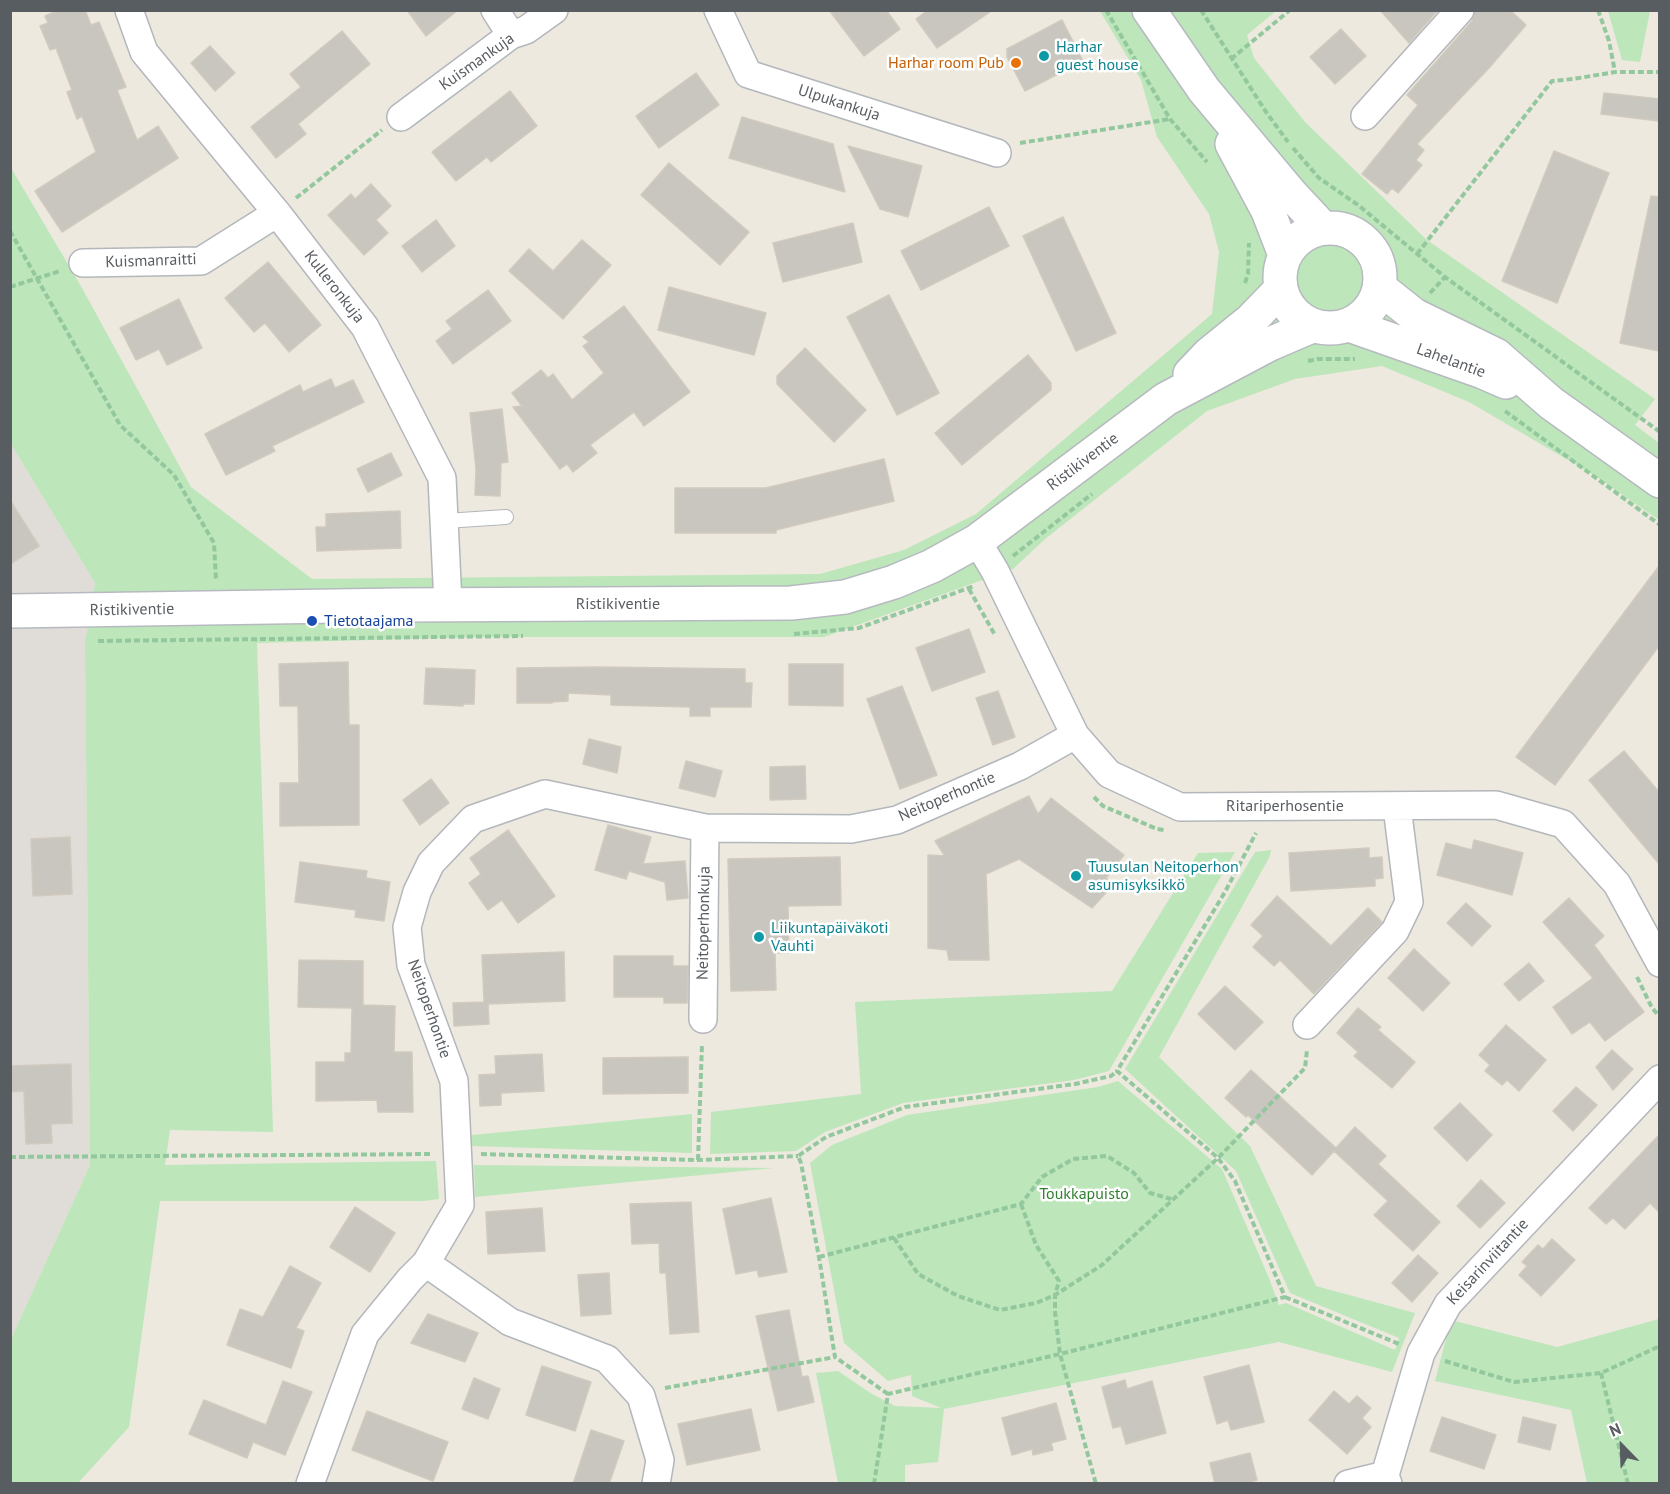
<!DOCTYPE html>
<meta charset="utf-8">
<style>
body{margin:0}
#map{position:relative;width:1670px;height:1494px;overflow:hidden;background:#ede9df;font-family:"PT Sans",sans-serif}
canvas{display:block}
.frame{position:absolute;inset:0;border:12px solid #585d62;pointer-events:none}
.north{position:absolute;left:1592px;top:1416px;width:60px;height:60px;-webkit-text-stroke:4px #fff;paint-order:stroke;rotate:337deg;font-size:16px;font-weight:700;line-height:24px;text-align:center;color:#585d62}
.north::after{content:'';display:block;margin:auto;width:21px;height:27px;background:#585d62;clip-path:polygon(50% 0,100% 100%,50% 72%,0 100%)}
</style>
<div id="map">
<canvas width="1670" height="1494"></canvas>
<div class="frame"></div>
<div class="north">N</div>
</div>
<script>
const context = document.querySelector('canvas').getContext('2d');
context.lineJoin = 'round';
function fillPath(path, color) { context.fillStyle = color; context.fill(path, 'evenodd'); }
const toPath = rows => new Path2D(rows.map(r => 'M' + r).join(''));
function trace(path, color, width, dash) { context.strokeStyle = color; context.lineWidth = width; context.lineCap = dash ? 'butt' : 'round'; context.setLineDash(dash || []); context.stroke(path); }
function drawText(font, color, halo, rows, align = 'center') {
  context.font = font + ' "PT Sans",sans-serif'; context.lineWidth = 5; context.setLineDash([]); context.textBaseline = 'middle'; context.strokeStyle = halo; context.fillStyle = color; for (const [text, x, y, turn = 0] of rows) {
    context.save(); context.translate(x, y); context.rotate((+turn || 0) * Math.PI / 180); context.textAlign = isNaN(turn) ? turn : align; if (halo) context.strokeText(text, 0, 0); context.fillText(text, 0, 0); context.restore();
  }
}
fillPath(toPath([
 [11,444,95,583,85,644,90,1165,11,1339]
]), '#e0dcd7');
fillPath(toPath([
 [1100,11,1276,11,1247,35,1254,58,1305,122,1427,240,1655,399,1635,425,1659,443,1659,520,1597,477,1469,402,1382,366,1295,379,1207,411,1045,539,1013,569,824,637,483,637,257,643,273,1132,170,1130,165,1165,436,1161,439,1199,424,1201,160,1201,129,1427,78,1483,11,1483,11,1339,90,1165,85,643,95,583,11,444,10,166,82,288,191,487,312,579,820,574,904,550,976,514,1212,314,1219,252,1209,214,1157,137,1141,80],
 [1608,11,1650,11,1640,62,1622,60],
 [1271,850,1270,856,1159,1057,1250,1146,1316,1286,1415,1313,1392,1372,1279,1342,944,1409,938,1462,905,1465,905,1483,838,1483,816,1373,838,1371,872,1394,895,1406,941,1408,912,1396,911,1375,888,1381,844,1343,810,1163,832,1145,907,1115,1098,1087,1118,1081,1222,1169,1269,1278,1279,1305,1286,1303,1395,1350,1399,1338,1290,1293,1236,1171,1125,1069,1255,852],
 [1235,852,1109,1071,1074,1080,903,1103,825,1132,796,1151,710,1154,711,1112,861,1094,855,1002,1112,991,1198,853],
 [692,1114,692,1153,471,1146,472,1135],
 [474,1165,774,1168,475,1197],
 [1659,1319,1659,1483,1587,1483,1571,1410,1435,1381,1451,1320,1557,1347]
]), '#bde6ba');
const building = toPath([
 [59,10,85,10,91,25,99,22,126,87,117,90,137,140,158,126,178,158,62,232,35,191,96,152,82,116,77,119,67,92,72,90,56,48,50,50,40,26,48,23,45,16,59,10],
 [407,10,458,10,426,36,407,10],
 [829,10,886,10,900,29,864,56,829,10],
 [928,10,993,10,937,48,916,19,928,10],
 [1380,10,1438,10,1409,43,1380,10],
 [1475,10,1510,10,1526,25,1489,68,1417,144,1424,150,1416,160,1422,165,1398,193,1392,188,1387,194,1362,174,1418,105,1407,95,1472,21,1475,10],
 [1062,20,1083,61,1025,91,1007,57,1007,49,1062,20],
 [1341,29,1366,56,1335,84,1310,57,1341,29],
 [342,31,370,64,298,124,306,134,276,158,251,127,301,87,290,74,342,31],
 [210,46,235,73,215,91,191,63,210,46],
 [696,73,719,105,659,148,636,116,696,73],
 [510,91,537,126,491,162,487,157,456,181,432,152,510,91],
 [1604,93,1659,99,1659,121,1601,114,1604,93],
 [742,117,833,144,845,192,729,158,742,117],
 [848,146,922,166,908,217,880,209,848,146],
 [1554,151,1609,173,1557,303,1502,281,1554,151],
 [669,163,749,232,720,265,641,195,669,163],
 [371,184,391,206,376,220,388,233,364,255,328,215,351,194,355,199,371,184],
 [1651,196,1659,197,1659,351,1620,343,1651,196],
 [989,207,1009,246,921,290,901,251,989,207],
 [1063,217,1116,333,1076,351,1023,236,1063,217],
 [436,220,455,246,422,272,402,246,436,220],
 [853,223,862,262,783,282,773,243,853,223],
 [582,240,611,265,563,319,509,271,529,249,553,271,582,240],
 [268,262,321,325,289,352,265,323,254,332,225,298,268,262],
 [669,287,766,313,754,355,658,330,669,287],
 [488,290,511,321,453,364,436,341,452,329,446,321,488,290],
 [889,295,939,393,897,415,847,317,889,295],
 [179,299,202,348,167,365,159,349,136,360,120,328,179,299],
 [624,306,690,392,644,426,634,412,590,445,597,453,573,472,567,464,560,469,513,407,522,406,512,393,541,370,548,378,553,374,572,400,604,373,583,346,589,342,583,337,624,306],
 [805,348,866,410,834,442,777,384,777,376,805,348],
 [1028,355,1051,383,1051,390,962,465,935,433,1028,355],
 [331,379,335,388,353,380,364,402,272,446,275,451,226,475,205,434,300,385,303,392,331,379],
 [502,409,508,462,501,463,500,496,475,495,476,469,470,413,502,409],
 [391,453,402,475,368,492,357,469,391,453],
 [884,459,894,501,776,530,776,533,675,533,675,488,766,488,884,459],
 [10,500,39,546,10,564,10,500],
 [400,511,401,548,317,551,316,527,326,527,326,514,400,511],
 [1659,566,1659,646,1555,785,1516,757,1659,566],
 [969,629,985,672,932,691,916,648,969,629],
 [348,662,349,725,359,725,359,825,280,826,280,783,299,783,298,706,280,706,279,664,348,662],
 [789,664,843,664,843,706,789,705,789,664],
 [599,667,745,669,745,683,752,683,751,707,710,707,710,716,690,716,690,707,611,705,611,695,568,693,568,701,552,702,552,703,517,703,517,668,599,667],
 [426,668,475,670,474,704,463,704,463,706,424,704,426,668],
 [902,686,937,775,900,789,867,699,902,686],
 [998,691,1015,737,993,745,976,698,998,691],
 [589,739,621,747,617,773,583,764,589,739],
 [1624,751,1659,792,1659,864,1589,780,1624,751],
 [686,761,722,771,715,797,679,788,686,761],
 [805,766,806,799,770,800,770,767,805,766],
 [431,779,449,803,420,825,403,800,431,779],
 [1029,796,1038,814,1051,798,1124,855,1106,878,1113,885,1092,908,1019,859,986,874,989,960,949,960,947,950,928,948,928,855,945,856,935,841,1029,796],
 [608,825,651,837,643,864,685,861,688,898,667,900,665,882,629,871,626,879,595,870,608,825],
 [508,830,555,896,518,923,502,900,488,910,469,883,481,874,470,858,508,830],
 [70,837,72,894,33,896,31,839,70,837],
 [1474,840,1523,853,1512,895,1437,875,1446,843,1472,850,1474,840],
 [1369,848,1369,858,1382,857,1383,878,1375,879,1375,886,1291,891,1289,853,1369,848],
 [840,857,841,905,788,906,789,953,775,953,776,990,731,991,728,859,840,857],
 [300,862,367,871,366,878,390,882,384,921,355,917,356,910,295,902,300,862],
 [1277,896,1331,946,1368,908,1382,922,1314,994,1280,960,1274,966,1253,947,1263,936,1251,925,1277,896],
 [1569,898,1604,936,1594,945,1644,1012,1605,1041,1590,1022,1572,1034,1553,1007,1593,978,1543,922,1569,898],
 [1466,903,1491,926,1472,946,1447,923,1466,903],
 [1414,949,1450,983,1423,1011,1388,978,1414,949],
 [564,952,565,1001,488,1004,489,1024,454,1026,453,1003,484,1002,482,955,564,952],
 [614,956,673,956,673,966,688,966,687,1003,664,1003,664,997,614,997,614,956],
 [299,960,363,961,363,1005,395,1006,394,1052,412,1052,413,1112,378,1112,377,1100,316,1101,316,1062,345,1062,345,1053,351,1053,352,1008,298,1007,299,960],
 [1529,963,1544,981,1519,1001,1504,984,1529,963],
 [1225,986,1263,1022,1235,1050,1198,1014,1225,986],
 [1358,1008,1381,1027,1378,1030,1415,1062,1392,1088,1354,1056,1358,1052,1337,1033,1358,1008],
 [1506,1025,1546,1060,1519,1091,1507,1080,1502,1085,1485,1071,1490,1065,1479,1055,1506,1025],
 [1612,1050,1633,1069,1613,1090,1596,1067,1612,1050],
 [542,1054,544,1091,501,1093,501,1105,480,1106,479,1075,496,1074,495,1056,542,1054],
 [688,1057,688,1093,603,1094,603,1058,688,1057],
 [71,1064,72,1123,51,1124,52,1143,26,1144,24,1091,10,1092,10,1066,71,1064],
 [1251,1070,1336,1148,1355,1127,1386,1156,1378,1164,1440,1222,1413,1251,1374,1215,1388,1201,1334,1151,1312,1175,1248,1115,1246,1117,1225,1098,1251,1070],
 [1576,1087,1597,1105,1573,1131,1553,1111,1576,1087],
 [1460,1103,1492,1135,1467,1161,1434,1128,1460,1103],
 [1659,1135,1659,1212,1650,1203,1625,1229,1613,1218,1606,1224,1589,1208,1659,1135],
 [1481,1180,1505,1203,1480,1228,1457,1206,1481,1180],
 [771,1198,787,1272,759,1277,757,1270,736,1274,723,1209,771,1198],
 [691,1202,699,1332,670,1334,666,1273,660,1273,659,1243,632,1244,630,1204,691,1202],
 [355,1207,395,1233,370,1272,330,1247,355,1207],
 [542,1208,545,1251,488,1254,486,1212,542,1208],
 [1552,1239,1575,1260,1541,1296,1519,1275,1527,1266,1522,1262,1538,1245,1543,1249,1552,1239],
 [1418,1255,1438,1273,1412,1302,1392,1283,1418,1255],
 [290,1266,321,1283,296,1328,304,1331,291,1368,227,1345,240,1309,263,1317,290,1266],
 [609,1273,611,1314,581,1316,578,1275,609,1273],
 [789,1310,802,1377,808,1376,814,1402,778,1411,756,1316,789,1310],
 [428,1314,478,1333,465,1362,411,1343,428,1314],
 [1249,1365,1264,1422,1231,1430,1228,1420,1217,1424,1204,1377,1249,1365],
 [542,1366,591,1382,575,1431,526,1415,542,1366],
 [474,1378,500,1389,488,1419,462,1409,474,1378],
 [1125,1380,1127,1389,1152,1381,1166,1433,1126,1444,1121,1426,1113,1428,1102,1387,1125,1380],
 [283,1381,312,1392,285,1455,253,1442,247,1458,189,1434,204,1400,266,1425,283,1381],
 [1334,1391,1349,1404,1357,1396,1371,1408,1362,1418,1371,1427,1347,1454,1309,1420,1334,1391],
 [1056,1403,1066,1439,1051,1443,1053,1450,1033,1455,1032,1449,1012,1455,1002,1418,1056,1403],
 [751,1409,760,1450,687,1465,678,1424,751,1409],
 [367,1411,448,1442,433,1481,352,1450,367,1411],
 [1442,1417,1496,1435,1484,1469,1430,1451,1442,1417],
 [1523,1417,1556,1425,1550,1450,1518,1442,1523,1417],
 [591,1430,624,1441,609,1484,573,1484,591,1430],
 [1250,1453,1257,1480,1244,1484,1215,1484,1210,1463,1250,1453]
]);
fillPath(building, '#c9c5bf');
trace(building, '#d1cabe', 1.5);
const lane = toPath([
 [445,521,506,517]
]);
const street = toPath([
 [129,10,144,52,277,213,365,327,442,478,448,604],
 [495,10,511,35],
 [718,10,748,74,997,153],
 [1365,116,1460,10],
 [401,117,511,35,526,30,554,10],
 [83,263,201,261,277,213],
 [977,541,995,571,1075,735,1109,774,1180,807,1496,805,1563,824,1617,884,1660,963],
 [703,1019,705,828],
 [1307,1025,1395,931,1409,902,1397,807],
 [426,1263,510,1322,607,1359,641,1396,660,1460,656,1484],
 [310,1484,365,1334,410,1279,426,1263,460,1205,454,1081,411,965,407,927,417,892,431,863,473,819,545,794,705,828,851,829,897,820,1020,766,1075,735],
 [1348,1484,1385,1475],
 [1388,1484,1385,1475,1421,1353,1448,1304,1660,1079]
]);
const secondary = toPath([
 [1149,10,1204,90,1292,195,1323,228],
 [1232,144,1268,211,1285,255],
 '1280 278a50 50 0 1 1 100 0a50 50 0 1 1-100 0Z',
 [1380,288,1414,315,1496,355,1551,403,1660,481],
 [1349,325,1483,372,1506,382],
 [1190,374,1209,354,1251,320,1281,289],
 [10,611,401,605,791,603,845,597,894,582,932,566,977,541,1166,399,1270,344,1312,326]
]);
trace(lane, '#b3b7bb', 16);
trace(street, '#b3b7bb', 30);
trace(secondary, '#b6bac0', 36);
trace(toPath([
 [1106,10,1170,119,1207,162],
 [1201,10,1266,112,1288,142],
 [1598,10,1609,41,1615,72],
 [1231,59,1290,10],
 [1020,143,1170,119],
 [1293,148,1319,178,1358,205,1445,277,1660,432],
 [296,198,382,130],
 [10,231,120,425,174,475,214,543,216,581],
 [1417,254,1552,81,1573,79,1615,72,1660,72],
 [1245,283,1248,274,1249,243],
 [10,287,60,271],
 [1430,293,1445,277],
 [1308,361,1318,359,1355,359],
 [1505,411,1660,525],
 [1013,556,1092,494],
 [969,589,995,635],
 [794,634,859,628,974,586],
 [98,641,523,636],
 [1094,797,1103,806,1157,829,1164,830],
 [1637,977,1652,1008,1660,1017],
 [481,1154,698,1160,798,1156],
 [10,1157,432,1154],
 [698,1160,702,1044],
 [1021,1204,1036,1245,1059,1281,1055,1295,1055,1312,1060,1354,1096,1484],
 [894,1238,918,1274,958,1296,1000,1310,1036,1303,1055,1295,1102,1265,1218,1158,1305,1068,1307,1050],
 [819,1257,1021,1204,1042,1177,1073,1159,1107,1156,1134,1173,1150,1193,1171,1199],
 [1285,1297,1399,1344],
 [1445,1361,1514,1382,1601,1373,1660,1346],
 [1601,1373,1628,1484],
 [665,1388,835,1357],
 [888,1394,835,1357,819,1257,801,1163,798,1156,826,1137,905,1107,1075,1084,1111,1076,1117,1071],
 [874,1484,888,1394,1060,1354,1285,1297,1235,1181,1218,1158,1117,1071,1225,892,1256,833]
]), '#93c89e', 4, [6, 3]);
trace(lane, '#fff', 14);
trace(street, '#fff', 27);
trace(secondary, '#fff', 33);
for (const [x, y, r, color] of [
 [1044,56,6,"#0f9aa8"],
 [1016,63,6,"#e8710a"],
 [312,621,6,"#1a4fb4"],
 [1076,876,6,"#0f9aa8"],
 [759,937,6,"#0f9aa8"]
]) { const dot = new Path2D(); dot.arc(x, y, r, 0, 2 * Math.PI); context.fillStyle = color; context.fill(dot); trace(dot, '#fff', 2); }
drawText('16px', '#0d838f', '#fff', [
 ["Harhar",1056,47],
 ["guest house",1056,65],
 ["Tuusulan Neitoperhon",1088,867],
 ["asumisyksikkö",1088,885],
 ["Liikuntapäiväkoti",771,928],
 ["Vauhti",771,946]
], 'left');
drawText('16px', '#585d62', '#fff', [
 ["Kuismankuja",477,62,-35],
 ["Ulpukankuja",839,103,18],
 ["Kuismanraitti",151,261,-2],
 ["Kulleronkuja",334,287,52],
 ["Lahelantie",1451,361,20],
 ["Ristikiventie",1083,462,-37],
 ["Ristikiventie",618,604],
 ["Ristikiventie",132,610,-1],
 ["Neitoperhontie",947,797,-23],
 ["Ritariperhosentie",1285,806],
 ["Neitoperhonkuja",704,923,-89],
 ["Neitoperhontie",429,1009,71],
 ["Keisarinviitantie",1488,1262,-47]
]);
drawText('16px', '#c56008', '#fff', [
 ["Harhar room Pub",1004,63]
], 'right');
drawText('16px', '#164399', '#fff', [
 ["Tietotaajama",324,621]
], 'left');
drawText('16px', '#31822f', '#fff', [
 ["Toukkapuisto",1084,1194]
]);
</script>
